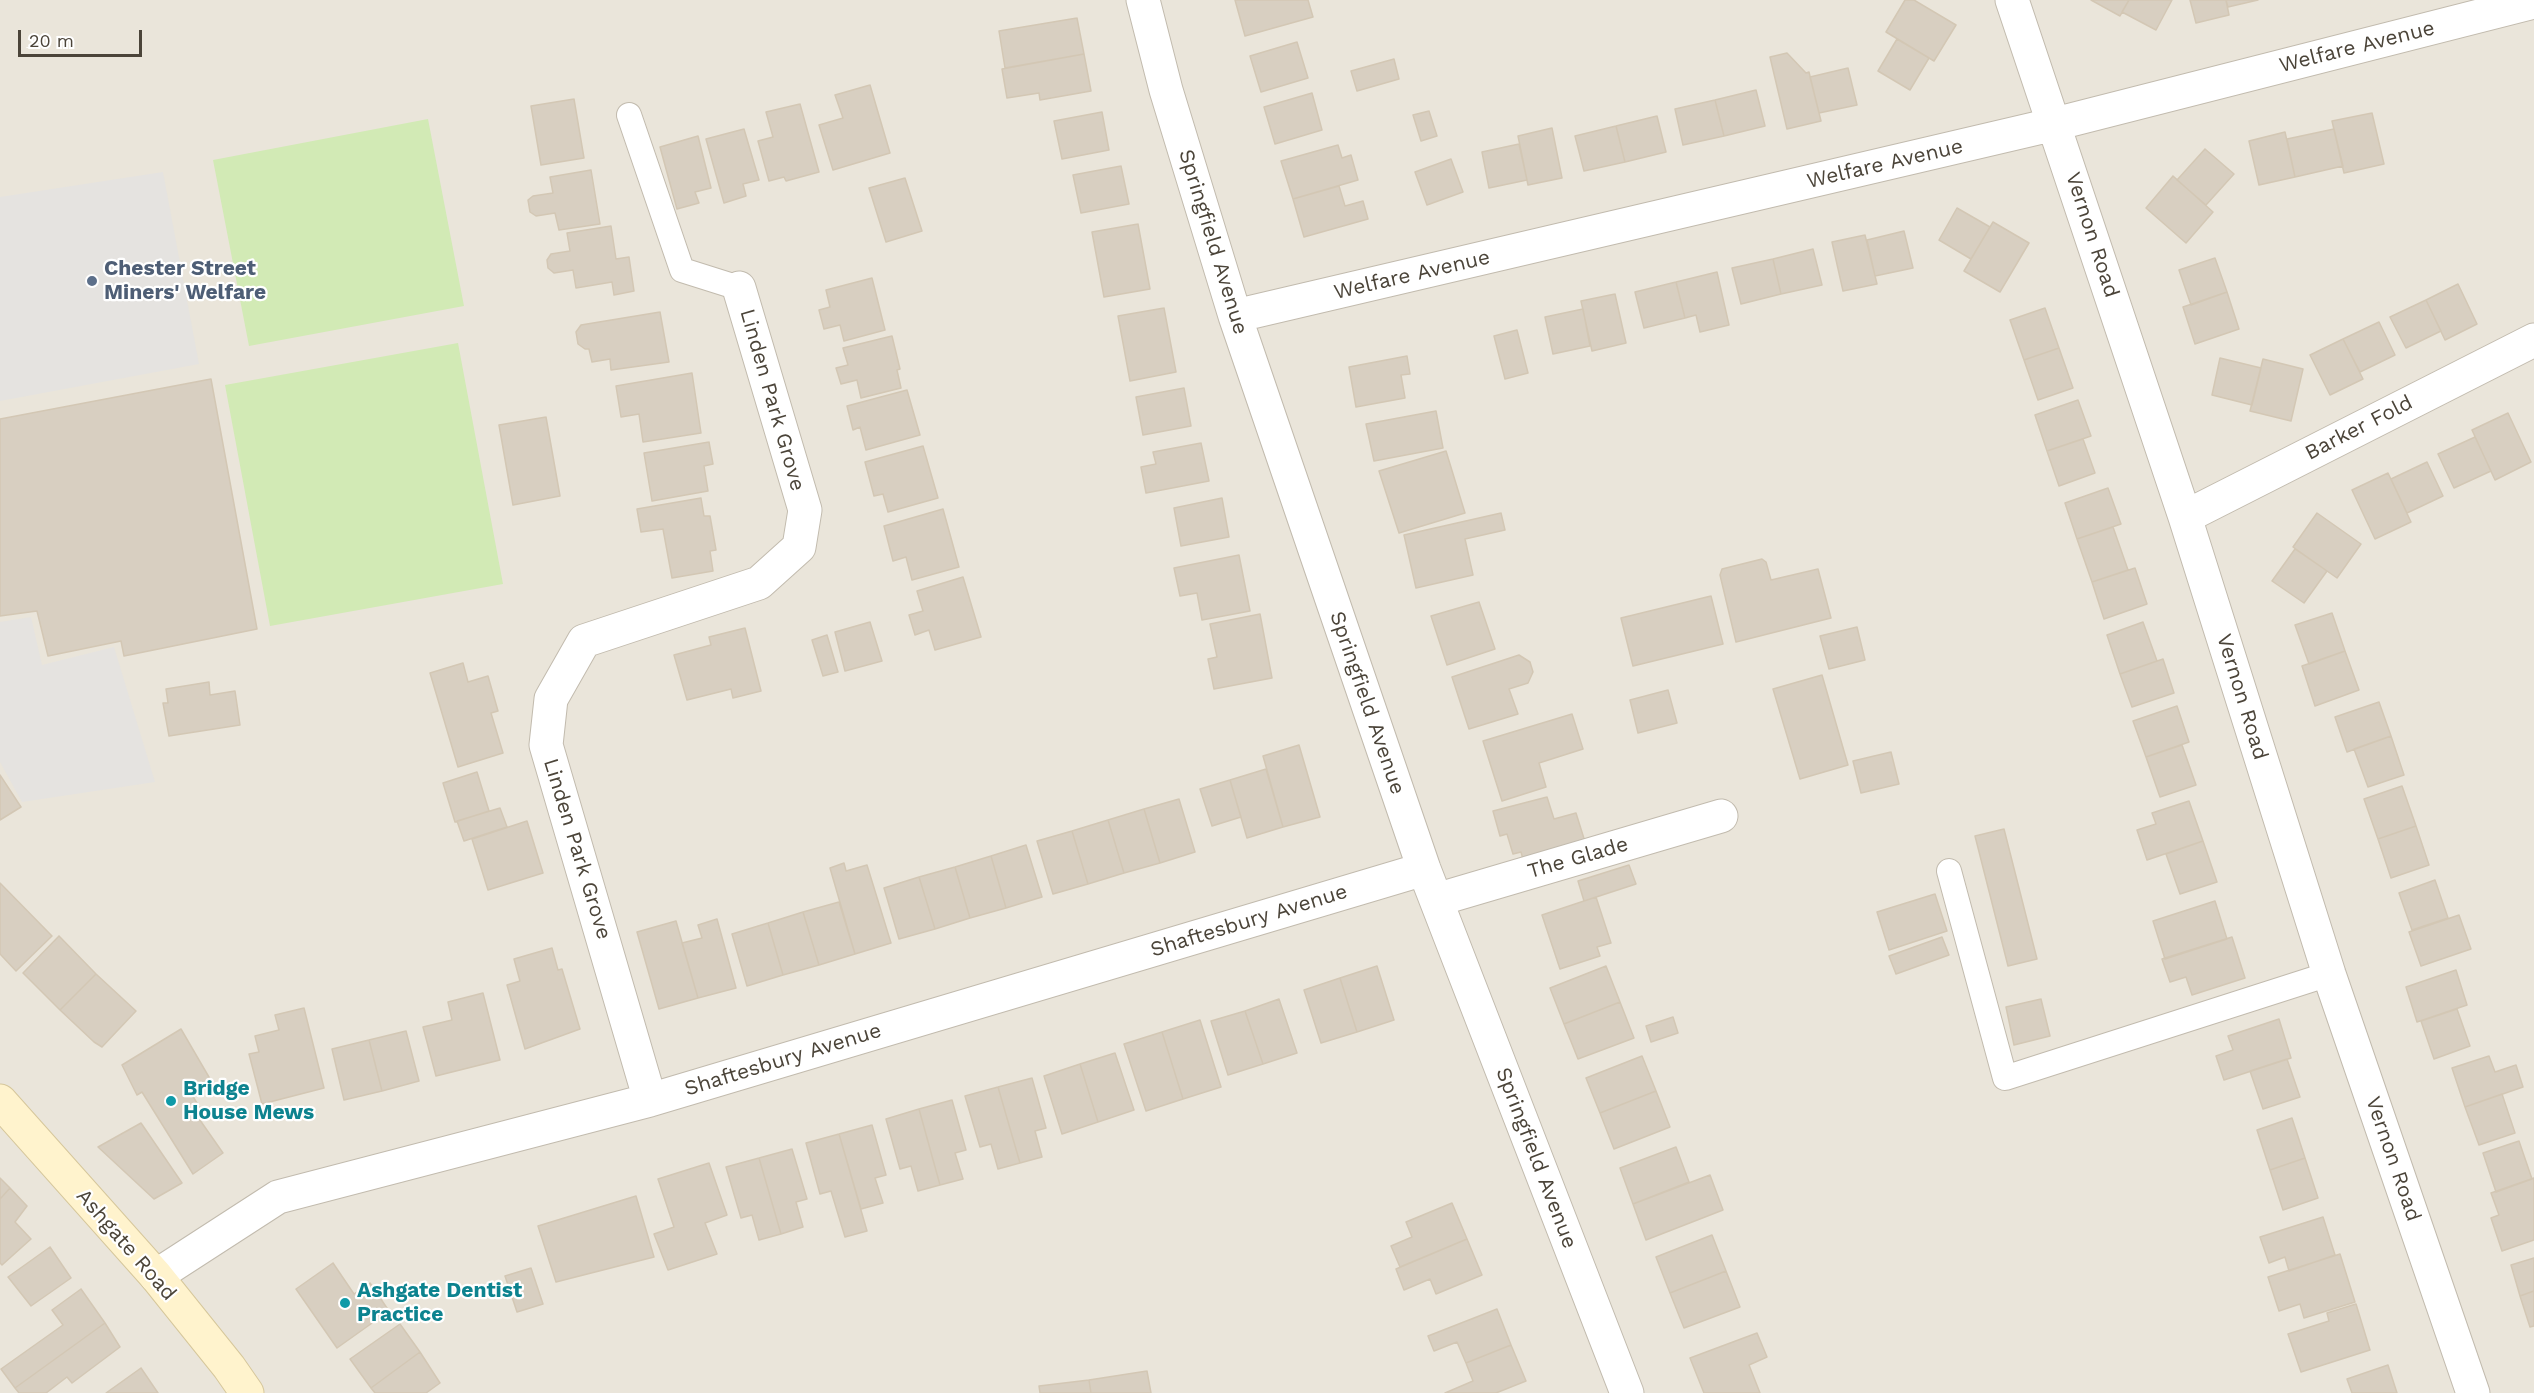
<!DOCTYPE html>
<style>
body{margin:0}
#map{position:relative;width:2534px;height:1393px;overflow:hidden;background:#f6f3ec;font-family:"Work Sans",sans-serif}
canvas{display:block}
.scale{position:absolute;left:18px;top:30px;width:124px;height:27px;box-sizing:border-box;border:3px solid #4b4439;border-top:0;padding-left:8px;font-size:18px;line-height:21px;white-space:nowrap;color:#4b4439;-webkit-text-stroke:4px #fff;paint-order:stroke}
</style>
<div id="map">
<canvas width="2534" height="1393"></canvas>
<div class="scale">20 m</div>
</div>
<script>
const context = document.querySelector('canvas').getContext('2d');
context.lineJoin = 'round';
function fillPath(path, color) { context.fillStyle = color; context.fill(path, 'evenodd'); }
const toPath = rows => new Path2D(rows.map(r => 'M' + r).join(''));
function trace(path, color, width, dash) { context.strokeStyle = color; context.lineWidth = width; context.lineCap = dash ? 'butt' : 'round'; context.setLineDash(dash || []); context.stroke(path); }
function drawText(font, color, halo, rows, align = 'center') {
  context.font = font + ' "Work Sans",sans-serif'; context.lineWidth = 4.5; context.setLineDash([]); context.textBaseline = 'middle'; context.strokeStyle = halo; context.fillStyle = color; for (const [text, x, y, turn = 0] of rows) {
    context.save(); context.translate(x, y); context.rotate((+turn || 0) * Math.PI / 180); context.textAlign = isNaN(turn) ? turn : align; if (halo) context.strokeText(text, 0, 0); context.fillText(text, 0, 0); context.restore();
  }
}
fillPath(toPath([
 [0,0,2534,0,2534,1393,0,1393]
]), '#eae5da');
fillPath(toPath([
 [428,119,464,306,249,346,213,160],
 [458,343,503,584,270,626,225,385]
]), '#d2eab5');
fillPath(toPath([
 [163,172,199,364,0,401,0,197],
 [31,617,42,665,114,647,155,782,22,802,0,762,0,622]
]), '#e5e3e0');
const building = toPath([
 [1235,0,1308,0,1313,17,1245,36,1235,0],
 [1905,0,1914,0,1956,25,1934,61,1886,32,1905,0],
 [2091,0,2129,0,2120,16,2091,0],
 [2129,0,2172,0,2156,30,2122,12,2129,0],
 [2190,0,2226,0,2229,15,2196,23,2190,0],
 [2226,0,2258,0,2228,7,2226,0],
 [1077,18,1084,54,1005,68,999,31,1077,18],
 [1897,39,1929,58,1910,90,1878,71,1897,39],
 [1297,42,1308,78,1261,92,1250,56,1297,42],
 [1787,53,1806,73,1809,72,1821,121,1787,129,1770,57,1787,53],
 [1084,54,1091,91,1040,100,1039,93,1007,98,1002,69,1084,54],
 [1394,59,1399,79,1357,91,1351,71,1394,59],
 [1848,68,1857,105,1819,113,1810,77,1848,68],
 [870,85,890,153,833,170,819,125,843,118,835,95,870,85],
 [1756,90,1765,126,1724,136,1715,100,1756,90],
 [1312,93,1322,130,1275,144,1264,107,1312,93],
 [574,99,584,158,541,165,531,106,574,99],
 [1715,100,1724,136,1683,145,1675,109,1715,100],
 [800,104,819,172,786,181,784,177,769,181,758,141,773,137,766,112,800,104],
 [1429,111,1437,136,1421,141,1413,115,1429,111],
 [1102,112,1109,150,1062,159,1054,121,1102,112],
 [2372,113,2384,164,2344,173,2332,121,2372,113],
 [1657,116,1666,152,1625,162,1616,126,1657,116],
 [1616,126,1625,162,1584,171,1575,136,1616,126],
 [1552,128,1562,178,1528,185,1518,136,1552,128],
 [744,129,759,180,743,184,746,196,724,203,706,139,744,129],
 [2334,129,2343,166,2295,177,2287,139,2334,129],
 [2285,132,2295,177,2259,185,2249,141,2285,132],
 [698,136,711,188,695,192,699,203,677,209,660,147,698,136],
 [1519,144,1527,180,1489,188,1482,152,1519,144],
 [1338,145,1342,158,1351,155,1358,180,1293,199,1281,161,1338,145],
 [2205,149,2234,174,2206,205,2177,180,2205,149],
 [1451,159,1463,192,1427,205,1415,172,1451,159],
 [1121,166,1129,204,1081,213,1073,175,1121,166],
 [591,170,600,224,559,230,555,213,536,216,530,212,528,200,533,196,553,193,550,177,591,170],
 [2173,176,2213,212,2186,243,2146,208,2173,176],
 [905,178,922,231,886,242,869,188,905,178],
 [1339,186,1345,206,1363,201,1368,219,1304,237,1293,199,1339,186],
 [1957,208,1990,227,1971,259,1939,240,1957,208],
 [1993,222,2029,243,2000,292,1964,271,1993,222],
 [1138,224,1150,289,1104,297,1092,232,1138,224],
 [611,226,616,259,629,257,634,291,614,295,612,282,576,288,573,270,554,273,548,268,547,260,551,254,570,251,567,233,611,226],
 [1904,231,1913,268,1875,276,1867,240,1904,231],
 [1865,235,1877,284,1843,291,1832,242,1865,235],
 [1813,249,1822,285,1781,294,1773,259,1813,249],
 [2215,258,2227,292,2191,305,2179,270,2215,258],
 [1773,259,1781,294,1741,304,1732,268,1773,259],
 [1717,272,1729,325,1700,332,1696,315,1685,318,1676,282,1717,272],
 [872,278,885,330,844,341,840,325,824,329,819,310,830,307,826,290,872,278],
 [1676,282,1685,318,1644,328,1635,292,1676,282],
 [2458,284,2477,324,2445,340,2426,300,2458,284],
 [2227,292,2239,329,2195,344,2183,307,2227,292],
 [1615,294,1626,343,1592,351,1581,301,1615,294],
 [2426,300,2441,331,2406,348,2390,317,2426,300],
 [1164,308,1176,372,1130,381,1118,316,1164,308],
 [2045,308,2059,348,2024,360,2010,320,2045,308],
 [1583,309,1590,346,1553,354,1545,317,1583,309],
 [660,312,669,362,611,370,610,359,592,362,589,349,585,349,578,344,576,332,581,325,660,312],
 [2379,322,2395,355,2360,372,2343,339,2379,322],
 [1517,330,1528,373,1505,379,1494,336,1517,330],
 [892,336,900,369,897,370,901,388,861,398,857,380,841,384,836,368,848,365,843,348,892,336],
 [2343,339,2363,379,2330,395,2310,355,2343,339],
 [2059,348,2073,388,2038,400,2024,360,2059,348],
 [1407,356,1410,374,1401,375,1405,398,1356,407,1349,367,1407,356],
 [2220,358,2261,368,2252,405,2212,395,2220,358],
 [2263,359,2303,369,2291,421,2250,411,2263,359],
 [692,373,701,433,643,442,639,414,621,417,616,386,692,373],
 [211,379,257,629,124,656,121,641,48,656,37,611,0,616,0,419,211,379],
 [1184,388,1191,426,1143,435,1136,397,1184,388],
 [907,390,920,435,866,450,860,427,853,430,847,406,907,390],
 [2078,400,2091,436,2047,451,2035,415,2078,400],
 [1436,411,1443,448,1374,461,1366,424,1436,411],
 [2508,413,2531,462,2495,480,2472,430,2508,413],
 [546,417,560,496,513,505,499,425,546,417],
 [2475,437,2491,471,2454,488,2438,454,2475,437],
 [2083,439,2095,473,2059,486,2047,451,2083,439],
 [709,442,713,464,704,466,708,491,652,501,644,453,709,442],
 [1201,443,1209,481,1146,493,1141,467,1156,464,1153,452,1201,443],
 [923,446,938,498,888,512,883,494,874,496,865,462,923,446],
 [1446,451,1465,513,1399,533,1379,471,1446,451],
 [2427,462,2443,496,2407,513,2391,479,2427,462],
 [2388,473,2411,522,2375,539,2352,490,2388,473],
 [2108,488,2121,524,2077,539,2065,503,2108,488],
 [701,498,704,516,710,516,716,550,710,551,713,571,672,578,663,529,641,532,637,509,701,498],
 [1222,498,1229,537,1181,546,1174,508,1222,498],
 [943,509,959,567,912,580,906,557,893,561,884,526,943,509],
 [1501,513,1505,530,1465,539,1473,575,1416,588,1404,535,1501,513],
 [2317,513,2361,544,2337,578,2293,547,2317,513],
 [2113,527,2128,570,2092,582,2077,539,2113,527],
 [2295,549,2327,571,2304,603,2272,581,2295,549],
 [1239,555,1250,611,1202,620,1197,593,1180,596,1174,568,1239,555],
 [1762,559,1766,562,1771,580,1818,569,1831,618,1736,642,1720,575,1722,569,1762,559],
 [2135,568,2147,604,2104,619,2092,582,2135,568],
 [963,577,981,637,935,650,929,630,915,635,909,615,923,611,917,591,963,577],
 [1711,596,1723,644,1633,666,1621,618,1711,596],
 [1479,602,1495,649,1447,665,1431,616,1479,602],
 [2332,613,2345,651,2309,664,2295,625,2332,613],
 [1260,614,1272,678,1214,689,1208,659,1217,657,1210,624,1260,614],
 [870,622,882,661,845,671,835,632,870,622],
 [2143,622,2157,661,2120,674,2107,635,2143,622],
 [1857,627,1865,660,1829,669,1820,636,1857,627],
 [745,628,761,691,733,698,731,689,687,700,674,655,711,645,709,637,745,628],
 [827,635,838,672,823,676,812,640,827,635],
 [2345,651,2359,690,2315,706,2302,666,2345,651],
 [1519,655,1530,662,1533,672,1528,683,1509,689,1518,714,1469,729,1452,677,1519,655],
 [2163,659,2174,693,2132,707,2120,674,2163,659],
 [463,663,468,682,488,676,498,711,491,713,503,753,458,767,430,673,463,663],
 [1822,675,1848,765,1800,779,1773,689,1822,675],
 [209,682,210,695,235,691,240,725,169,736,163,703,168,703,166,689,209,682],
 [1668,690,1677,723,1638,733,1630,700,1668,690],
 [2379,702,2391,736,2347,752,2335,717,2379,702],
 [2177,706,2189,742,2146,757,2133,721,2177,706],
 [1572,714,1583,749,1539,763,1546,787,1502,801,1483,741,1572,714],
 [2391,736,2404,775,2368,787,2354,749,2391,736],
 [1299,745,1320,817,1283,827,1263,756,1299,745],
 [2182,745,2196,785,2160,797,2146,757,2182,745],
 [1891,752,1899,784,1861,793,1853,761,1891,752],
 [1266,769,1283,827,1247,838,1230,780,1266,769],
 [477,772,489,811,455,822,443,783,477,772],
 [0,775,21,807,0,820,0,775],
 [1230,780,1241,817,1212,826,1200,789,1230,780],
 [2402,786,2416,826,2378,839,2364,799,2402,786],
 [1547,797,1554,819,1576,813,1586,845,1524,863,1521,852,1513,854,1507,834,1500,836,1493,811,1547,797],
 [1179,799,1195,852,1160,863,1144,809,1179,799],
 [2189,801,2203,841,2147,860,2137,830,2156,824,2152,813,2189,801],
 [500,808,507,827,464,841,457,821,500,808],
 [1144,809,1160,863,1124,873,1108,820,1144,809],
 [1108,820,1124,873,1088,884,1072,831,1108,820],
 [527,821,543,873,488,890,472,839,527,821],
 [2416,826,2429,865,2391,878,2378,839,2416,826],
 [2004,829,2037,959,2008,966,1975,836,2004,829],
 [1072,831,1088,884,1053,894,1037,841,1072,831],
 [2203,841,2217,882,2180,894,2166,854,2203,841],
 [1026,845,1042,897,1006,908,991,856,1026,845],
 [991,856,1006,908,970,918,955,867,991,856],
 [844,863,846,871,867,865,891,943,855,954,830,868,844,863],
 [1629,865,1636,884,1584,901,1578,881,1629,865],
 [955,867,970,918,935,929,919,877,955,867],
 [919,877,935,929,899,939,884,888,919,877],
 [2435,880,2448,918,2412,930,2399,893,2435,880],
 [0,883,52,936,16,971,0,954,0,883],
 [1935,894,1947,931,1889,950,1877,912,1935,894],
 [1596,897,1611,943,1597,947,1600,956,1560,969,1542,915,1596,897],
 [2215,901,2227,939,2165,959,2153,921,2215,901],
 [839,902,855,954,819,965,803,912,839,902],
 [803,912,819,965,783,975,768,923,803,912],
 [2459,915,2471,949,2421,966,2409,932,2459,915],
 [717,919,736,988,698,998,682,943,702,938,698,925,717,919],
 [676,921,698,998,659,1009,637,932,676,921],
 [768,923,783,975,747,986,732,934,768,923],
 [59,936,96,974,60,1010,23,973,59,936],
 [1942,937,1949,955,1896,974,1889,956,1942,937],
 [2232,937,2245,978,2192,995,2186,977,2170,982,2162,959,2232,937],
 [552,948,558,970,562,969,580,1029,525,1049,507,985,520,981,514,959,552,948],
 [1377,966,1394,1020,1357,1032,1340,978,1377,966],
 [1606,966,1620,1002,1564,1024,1550,988,1606,966],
 [2456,970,2467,1005,2417,1022,2406,987,2456,970],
 [96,974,136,1011,102,1047,94,1042,60,1010,96,974],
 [1340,978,1357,1032,1321,1043,1304,990,1340,978],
 [483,993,500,1060,436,1076,423,1027,452,1020,448,1002,483,993],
 [1279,999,1297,1053,1263,1064,1245,1011,1279,999],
 [2041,999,2050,1036,2014,1045,2006,1007,2041,999],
 [1620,1002,1634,1038,1578,1059,1564,1024,1620,1002],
 [304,1008,324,1088,262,1104,249,1054,259,1052,255,1036,279,1030,275,1015,304,1008],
 [2457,1009,2470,1046,2434,1059,2421,1021,2457,1009],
 [1245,1011,1263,1064,1228,1075,1211,1021,1245,1011],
 [1673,1017,1678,1033,1651,1042,1646,1026,1673,1017],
 [2279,1019,2291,1058,2224,1080,2216,1056,2233,1050,2228,1036,2279,1019],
 [1200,1020,1221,1087,1183,1099,1162,1032,1200,1020],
 [181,1029,213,1084,189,1090,200,1108,195,1113,223,1153,193,1174,142,1092,137,1095,122,1065,181,1029],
 [406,1031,419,1081,382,1091,369,1040,406,1031],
 [1162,1032,1183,1099,1146,1111,1124,1044,1162,1032],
 [369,1040,382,1091,344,1100,332,1049,369,1040],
 [1115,1053,1134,1110,1098,1122,1080,1064,1115,1053],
 [1642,1056,1656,1091,1600,1113,1586,1078,1642,1056],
 [2489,1056,2495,1072,2516,1065,2523,1087,2465,1107,2452,1068,2489,1056],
 [2287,1059,2300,1097,2263,1109,2250,1071,2287,1059],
 [1080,1064,1098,1122,1062,1134,1044,1076,1080,1064],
 [1032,1078,1046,1128,1035,1131,1042,1157,1020,1163,998,1087,1032,1078],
 [998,1087,1020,1163,998,1169,991,1144,980,1147,965,1096,998,1087],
 [1656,1091,1670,1127,1614,1149,1600,1113,1656,1091],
 [2502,1094,2515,1133,2479,1145,2465,1107,2502,1094],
 [952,1100,966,1150,955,1153,963,1179,940,1185,919,1109,952,1100],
 [919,1109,940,1185,918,1191,911,1166,900,1169,886,1119,919,1109],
 [2292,1118,2305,1158,2270,1170,2257,1130,2292,1118],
 [141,1123,182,1183,154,1199,98,1147,141,1123],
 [872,1125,886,1175,875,1178,883,1203,861,1209,839,1134,872,1125],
 [839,1134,867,1231,845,1237,831,1191,820,1194,806,1143,839,1134],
 [2519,1141,2532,1179,2496,1192,2483,1153,2519,1141],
 [1676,1147,1689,1182,1633,1204,1620,1168,1676,1147],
 [792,1149,807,1199,796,1202,803,1227,781,1234,759,1158,792,1149],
 [759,1158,781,1234,759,1240,752,1215,741,1218,726,1167,759,1158],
 [2305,1158,2318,1198,2283,1210,2270,1170,2305,1158],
 [709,1163,727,1215,705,1223,717,1254,668,1270,654,1234,674,1227,658,1179,709,1163],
 [1710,1175,1723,1210,1646,1240,1633,1204,1710,1175],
 [0,1178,10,1188,0,1199,0,1178],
 [2534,1178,2534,1240,2502,1251,2491,1218,2499,1215,2491,1193,2534,1178],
 [10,1188,27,1206,15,1222,31,1239,2,1265,0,1263,0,1199,10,1188],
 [636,1196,654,1257,556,1282,538,1226,636,1196],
 [1452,1203,1467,1239,1400,1267,1391,1246,1412,1237,1406,1222,1452,1203],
 [2323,1217,2335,1255,2289,1271,2285,1257,2269,1263,2260,1237,2323,1217],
 [1712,1235,1726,1271,1670,1293,1656,1257,1712,1235],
 [1467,1239,1482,1275,1436,1294,1430,1279,1404,1290,1396,1269,1467,1239],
 [50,1247,71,1278,31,1306,8,1277,50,1247],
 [2340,1254,2355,1302,2304,1318,2300,1304,2279,1311,2268,1277,2340,1254],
 [2534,1258,2534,1291,2520,1296,2511,1265,2534,1258],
 [333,1263,354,1294,370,1283,389,1311,337,1348,296,1289,333,1263],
 [531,1268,543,1304,517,1312,505,1276,531,1268],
 [1726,1271,1740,1307,1684,1328,1670,1293,1726,1271],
 [81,1289,105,1323,15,1388,1,1369,63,1325,52,1310,81,1289],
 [2534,1291,2534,1326,2530,1327,2520,1296,2534,1291],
 [2356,1304,2370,1350,2301,1372,2288,1334,2329,1321,2327,1313,2356,1304],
 [1497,1309,1511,1345,1466,1363,1457,1342,1434,1351,1428,1336,1497,1309],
 [105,1323,120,1347,72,1383,67,1377,46,1393,19,1393,15,1388,105,1323],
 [400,1324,420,1352,371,1388,350,1359,400,1324],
 [1757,1333,1767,1357,1749,1365,1760,1393,1704,1393,1690,1358,1757,1333],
 [1511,1345,1526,1381,1496,1393,1445,1393,1473,1381,1466,1363,1511,1345],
 [420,1352,440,1383,426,1393,375,1393,371,1388,420,1352],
 [2388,1365,2397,1393,2352,1393,2347,1379,2388,1365],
 [141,1368,158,1393,106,1393,141,1368],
 [1147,1371,1151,1393,1091,1393,1089,1380,1147,1371],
 [1089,1380,1091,1393,1040,1393,1039,1386,1089,1380]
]);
fillPath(building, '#d8cfc1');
trace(building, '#d3c7b4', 1.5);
const lane = toPath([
 [629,115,682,270,739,288],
 [1949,871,2005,1078,2329,974]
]);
const street = toPath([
 [1143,0,1166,90,1235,316,1424,869,1627,1393],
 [2012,0,2185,517,2329,974,2473,1393],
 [1235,316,2055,124,2534,2],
 [2185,517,2534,340],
 [1436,900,1721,816],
 [650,1100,546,745,551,699,584,641,759,583,799,547,805,510,739,288],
 [156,1276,278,1197,650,1100,1424,869]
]);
const secondary = toPath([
 [0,1101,156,1276,229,1367,247,1393]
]);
trace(lane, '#c2bbae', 26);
trace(street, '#c2bbae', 35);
trace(secondary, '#d6c79b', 35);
trace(lane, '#fff', 24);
trace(street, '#fff', 33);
trace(secondary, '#fff3cd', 33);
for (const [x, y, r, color] of [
 [92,281,6,"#5c6f8a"],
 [171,1101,6,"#0f9aa8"],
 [345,1303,6,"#0f9aa8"]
]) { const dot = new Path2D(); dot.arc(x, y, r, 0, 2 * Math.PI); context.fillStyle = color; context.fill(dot); trace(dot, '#fff', 2); }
drawText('21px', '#4b4439', '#fff', [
 ["Welfare Avenue",2357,47,-14],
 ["Welfare Avenue",1885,164,-13],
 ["Vernon Road",2092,235,72],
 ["Springfield Avenue",1213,242,73],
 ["Welfare Avenue",1412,275,-13],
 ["Linden Park Grove",772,400,74],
 ["Barker Fold",2359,428,-27],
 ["Vernon Road",2242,697,73],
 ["Springfield Avenue",1367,703,71],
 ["Linden Park Grove",577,849,73],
 ["The Glade",1578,858,-16],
 ["Shaftesbury Avenue",1249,921,-17],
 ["Shaftesbury Avenue",783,1060,-17],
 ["Springfield Avenue",1536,1158,69],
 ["Vernon Road",2393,1159,71],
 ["Ashgate Road",126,1245,49]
]);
drawText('bold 21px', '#4e5e75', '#fff', [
 ["Chester Street",104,269],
 ["Miners' Welfare",104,293]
], 'left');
drawText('bold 21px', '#0d838f', '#fff', [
 ["Bridge",183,1089],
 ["House Mews",183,1113],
 ["Ashgate Dentist",357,1291],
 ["Practice",357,1315]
], 'left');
</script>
